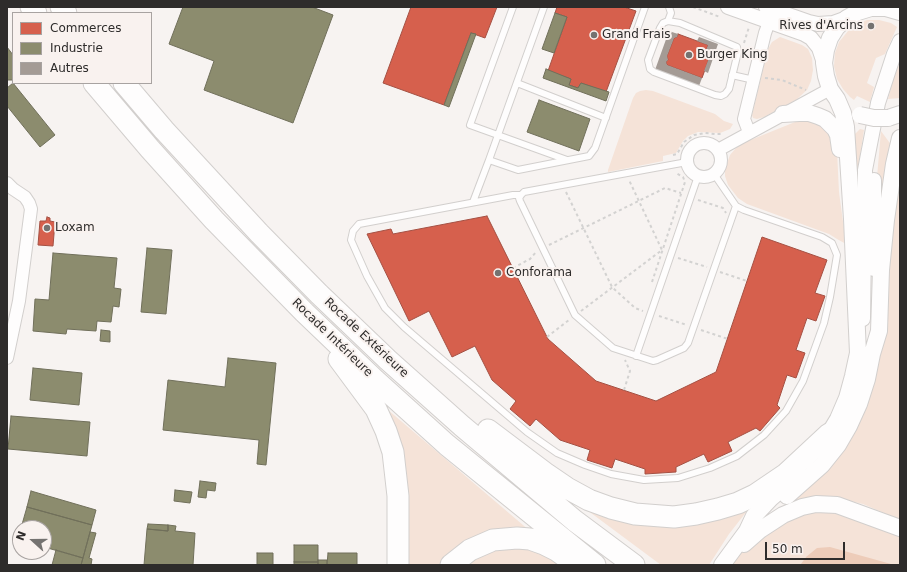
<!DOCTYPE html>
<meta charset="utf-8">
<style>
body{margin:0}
#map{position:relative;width:907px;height:572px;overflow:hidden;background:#f7f3f1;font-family:"DejaVu Sans",sans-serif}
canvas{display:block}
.frame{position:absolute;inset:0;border:8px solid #2e2c2b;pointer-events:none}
.legend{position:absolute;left:12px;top:12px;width:140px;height:72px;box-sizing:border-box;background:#f9f2ef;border:1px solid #a8a3a1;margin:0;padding:5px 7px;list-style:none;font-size:12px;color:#2e2c2b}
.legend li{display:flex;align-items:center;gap:8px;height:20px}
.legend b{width:20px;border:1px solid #a8a3a1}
.north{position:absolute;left:12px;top:520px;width:40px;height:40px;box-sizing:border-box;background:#f9f2ef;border:1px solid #a8a3a1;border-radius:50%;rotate:291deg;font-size:11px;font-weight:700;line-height:16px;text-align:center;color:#2e2c2b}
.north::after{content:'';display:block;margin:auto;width:14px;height:18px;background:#747270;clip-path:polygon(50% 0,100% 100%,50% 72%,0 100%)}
.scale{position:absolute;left:765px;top:542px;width:80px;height:18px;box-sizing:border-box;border:2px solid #2e2c2b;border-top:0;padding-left:5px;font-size:12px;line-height:14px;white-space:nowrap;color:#2e2c2b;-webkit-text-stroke:3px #f9f2ef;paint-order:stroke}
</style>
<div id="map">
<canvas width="907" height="572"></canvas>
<div class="frame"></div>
<ul class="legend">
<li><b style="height:11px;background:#d6604d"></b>Commerces</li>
<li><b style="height:11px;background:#8c8c6e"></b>Industrie</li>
<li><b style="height:11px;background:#a49b95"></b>Autres</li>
</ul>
<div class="north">N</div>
<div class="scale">50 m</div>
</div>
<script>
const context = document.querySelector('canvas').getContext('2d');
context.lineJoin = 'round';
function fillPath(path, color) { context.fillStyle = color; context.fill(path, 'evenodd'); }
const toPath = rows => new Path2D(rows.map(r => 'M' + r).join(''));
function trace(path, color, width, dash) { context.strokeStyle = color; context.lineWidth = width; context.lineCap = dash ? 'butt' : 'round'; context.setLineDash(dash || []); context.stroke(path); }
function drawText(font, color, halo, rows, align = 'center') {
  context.font = font + ' "DejaVu Sans",sans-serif'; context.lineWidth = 4; context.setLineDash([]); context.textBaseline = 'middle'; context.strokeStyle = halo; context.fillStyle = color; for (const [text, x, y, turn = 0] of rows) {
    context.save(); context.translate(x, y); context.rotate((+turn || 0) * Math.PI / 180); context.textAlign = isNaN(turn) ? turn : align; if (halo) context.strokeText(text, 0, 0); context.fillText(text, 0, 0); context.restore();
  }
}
fillPath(toPath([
 [867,20,879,20,891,23,897,27,885,54,876,58,867,83,874,87,870,102,857,96,854,100,850,97,843,89,837,79,834,66,835,53,839,42,848,31,857,24],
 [780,37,802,45,808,49,812,58,813,70,811,81,807,90,796,100,764,117,757,119,753,118,752,115,768,49,772,42],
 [900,62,900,98,888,99,893,80],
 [646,90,653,91,715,114,724,121,733,124,730,129,720,133,698,132,688,136,683,141,676,153,663,156,663,161,608,172,608,170,633,98,636,93,640,91],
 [805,118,829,129,837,151,839,192,846,244,837,239,829,234,747,204,738,198,728,185,725,176,725,169,730,155,736,148,743,143],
 [860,129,864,130,859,163,857,185,852,137],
 [881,131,892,146,881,227,877,177],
 [900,162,900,520,863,504,838,498,817,496,804,498,791,501,857,424,889,249],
 [381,404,530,531,442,565,403,565],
 [552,484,643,518,758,497,729,534,709,565,661,565],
 [810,512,830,512,853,519,900,536,900,565,806,557,800,565,730,565,745,549,793,517],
 [526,545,566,565,460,565,485,550]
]), '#f5e3d8');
fillPath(toPath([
 [830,547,891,564,800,565,806,557,817,548]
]), '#edccb9');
const shops = toPath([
 [411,7,497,7,485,38,471,33,444,105,383,83,411,7],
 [557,7,624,7,636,11,606,92,581,83,578,88,569,85,571,79,548,71,567,17,555,13,557,7],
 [678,34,708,45,706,51,711,53,702,78,667,65,666,62,668,60,667,56,674,38,677,37,678,34],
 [487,216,548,339,596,381,656,401,716,372,762,237,827,260,815,293,825,296,816,321,807,318,796,350,805,353,796,378,787,375,777,405,780,408,760,431,756,428,728,442,732,451,708,462,704,454,676,467,676,472,645,474,645,469,615,459,612,468,587,460,590,450,560,440,536,419,530,426,510,409,516,401,492,380,475,346,452,357,429,311,409,321,367,234,391,229,393,234,487,216],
 [47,217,50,218,50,221,55,222,53,246,38,245,40,221,46,221,47,217]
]);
fillPath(shops, '#d6604d');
trace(shops, '#a45043', 1);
const industry = toPath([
 [183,7,312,7,333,15,293,123,204,90,214,61,169,44,183,7],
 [555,13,567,17,554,53,542,49,555,13],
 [471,33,476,34,449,107,444,105,471,33],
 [7,47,13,55,13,80,7,80,7,47],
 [546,69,571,79,569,85,578,88,581,83,609,92,606,101,543,78,546,69],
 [13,83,55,135,40,147,7,106,7,88,13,83],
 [539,100,590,119,579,151,527,132,539,100],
 [147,248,172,250,166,314,141,312,147,248],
 [53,253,117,258,114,288,121,289,119,307,113,306,111,322,97,321,96,331,67,329,66,334,33,331,35,299,49,300,53,253],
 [101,330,110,331,110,342,100,341,101,330],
 [228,358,276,363,266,465,257,464,259,440,163,430,168,380,225,387,228,358],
 [33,368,82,373,79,405,30,400,33,368],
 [11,416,90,422,87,456,8,449,11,416],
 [200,481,216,483,215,491,207,490,206,498,198,497,200,481],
 [175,490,192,492,190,503,174,501,175,490],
 [31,491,96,510,92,525,27,507,31,491],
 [27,507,92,525,83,558,44,547,44,528,21,528,27,507],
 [148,524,168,525,168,531,147,529,148,524],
 [168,525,176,526,175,531,195,533,193,565,144,565,147,529,168,531,168,525],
 [90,532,96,533,89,558,92,559,91,565,81,565,90,532],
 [294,545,318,545,318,562,294,562,294,545],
 [56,550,83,558,81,565,52,565,56,550],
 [257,553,273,553,273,565,257,565,257,553],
 [328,553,357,553,357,565,327,565,328,553],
 [318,560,327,560,327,565,318,565,318,560],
 [294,562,318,562,318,565,294,565,294,562]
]);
fillPath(industry, '#8c8c6e');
trace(industry, '#706f5a', 1);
fillPath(toPath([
 [669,31,678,34,677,37,674,38,667,56,668,60,666,62,667,65,702,78,699,86,655,70],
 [699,37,718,44,708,73,704,71,711,53,706,51,708,45,697,41]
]), '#a49b95');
const service = toPath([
 [513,7,470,125,567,160],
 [668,21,680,23,737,47,738,52,729,89,725,94,721,96,715,95,654,72,650,69,648,60,660,28,663,23,668,21],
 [668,21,671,13,669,7],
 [732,75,754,80],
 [517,83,606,118],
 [489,160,544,7],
 [687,162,524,192,521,195,519,198,520,201,575,315,613,348,653,361,657,360,684,348,688,343,736,206,714,174],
 [521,195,513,195,359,224,353,231,351,240,367,276,385,308,404,327,527,432,557,453,585,465,611,474,644,480,678,478,710,468,737,456,764,435,786,411,803,381,824,323,830,297,837,255,832,243,822,237,744,210,736,206],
 [473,202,489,160,518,170,589,156,595,148,645,7],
 [636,356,698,176]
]);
const minor = toPath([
 [749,132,744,119,765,33,769,22],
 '687 160a17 17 0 1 1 34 0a17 17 0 1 1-34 0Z',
 [718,150,830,89],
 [7,183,13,189,25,197,29,203,31,209,19,301,7,358]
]);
const tertiary = toPath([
 [728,7,804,34,811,38,819,48,824,63],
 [766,7,809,22,818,24,833,23,847,18],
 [874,269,874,180],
 [863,319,865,170,878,103,894,54,900,41]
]);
const secondary = toPath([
 [783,114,799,113,809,113,818,116,825,119,835,129,838,135,840,149],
 [888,118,900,114],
 [823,444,838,419,847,398,853,376,858,353,852,219,846,127,843,113,837,99,830,89,826,76,824,63,826,50,830,38,837,27,847,18,858,12,871,8,886,8,900,12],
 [787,496,822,465,838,445,849,426,859,404,867,379,872,354,879,331,881,270,886,220,894,164,900,138],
 [744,544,760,530,783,515,802,507,816,504,837,505,900,528],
 [722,565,747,531,754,516,770,499,793,479]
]);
const motorway = toPath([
 [31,7,36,13],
 [61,7,66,13],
 [94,83,150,149,214,220,304,312,375,380,447,445,595,565],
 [124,83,164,130,259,233,319,294,388,360,462,426,575,521,634,565],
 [339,359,376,409,386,431,393,452,398,496,398,565],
 [488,430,545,473,567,488,589,500,611,508,635,514,674,517,696,514,718,509,738,503,755,495,786,474,829,434],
 [451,565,470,550,493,540,517,538,530,539,544,544,556,550,570,560]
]);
trace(service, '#d2cfcd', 8);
trace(minor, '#d2cfcd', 14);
trace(tertiary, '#d2cfcd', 16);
trace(secondary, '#d2cfcd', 18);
trace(motorway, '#d2cfcd', 23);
trace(toPath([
 [693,7,720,17],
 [744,43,749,27],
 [714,54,729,56],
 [765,78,782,80,806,90],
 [673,155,677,154,684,142,694,135,705,133,715,134,722,134],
 [566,192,612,287,635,308,643,311],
 [698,200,723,208,726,213],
 [549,245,665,188,681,193],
 [678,258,707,267],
 [513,268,530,259,537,251],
 [720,272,747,281],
 [652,282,685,182,683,177,676,173],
 [581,311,662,250,629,180],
 [659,316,687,325],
 [701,330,728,339],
 [547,337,569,320],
 [624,390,630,371,625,360]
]), '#d3d2d1', 2, [3, 3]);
trace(service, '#fefdfd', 6);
trace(minor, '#fefdfd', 12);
trace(tertiary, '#fefdfd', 14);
trace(secondary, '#fefdfd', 16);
trace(motorway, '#fefdfd', 21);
const secondaryBridge = toPath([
 [860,115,874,118,888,118]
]);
trace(secondaryBridge, '#d2cfcd', 18, []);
trace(secondaryBridge, '#fefdfd', 16);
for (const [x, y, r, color] of [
 [871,26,4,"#747270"],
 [594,35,4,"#747270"],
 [689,55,4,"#747270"],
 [47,228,4,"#747270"],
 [498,273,4,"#747270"]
]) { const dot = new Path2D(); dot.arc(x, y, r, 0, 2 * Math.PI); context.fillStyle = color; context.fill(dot); trace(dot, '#f9f2ef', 1.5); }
drawText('12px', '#2e2c2b', '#f9f2ef', [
 ["Rives d'Arcins",863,26,"right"],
 ["Grand Frais",602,35],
 ["Burger King",697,55],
 ["Loxam",55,228],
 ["Conforama",506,273]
], 'left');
drawText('12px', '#2e2c2b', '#f9f2ef', [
 ["Rocade Intérieure",332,338,44],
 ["Rocade Extérieure",366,338,43]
]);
</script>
